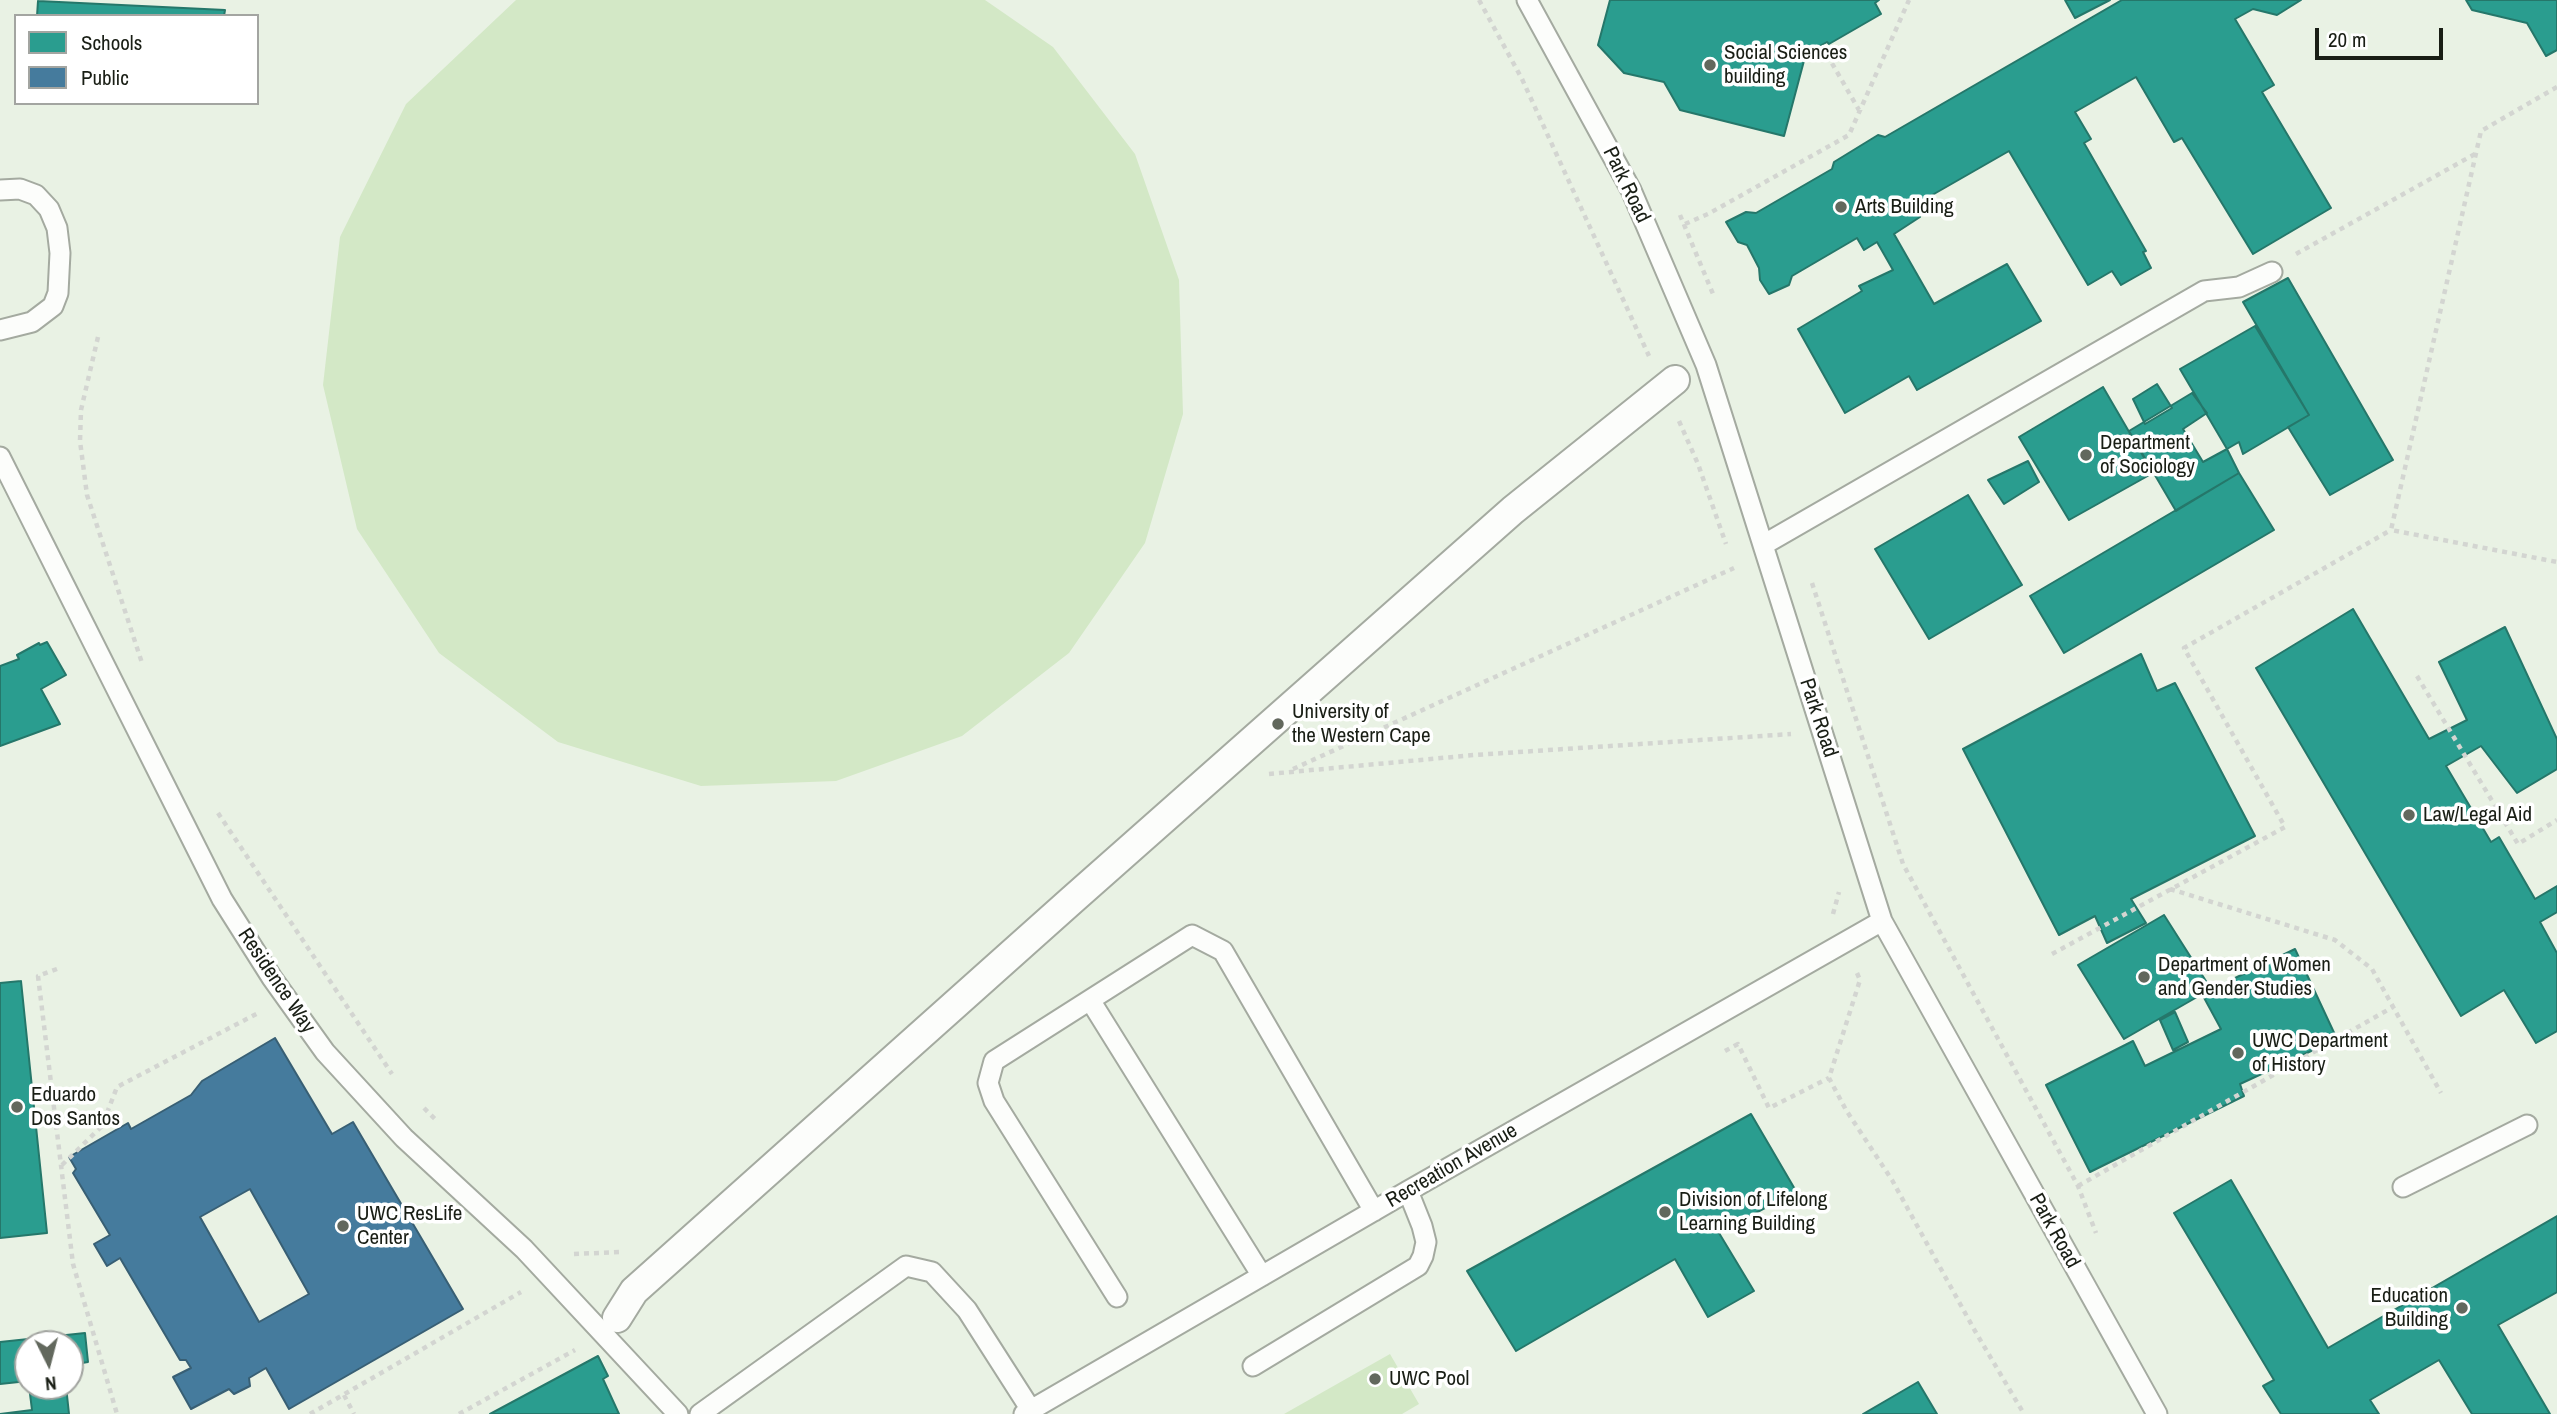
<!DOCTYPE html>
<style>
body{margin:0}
#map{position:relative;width:2557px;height:1414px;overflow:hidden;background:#e9f2e4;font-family:"Archivo Narrow",sans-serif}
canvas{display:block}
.legend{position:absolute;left:14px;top:14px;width:245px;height:91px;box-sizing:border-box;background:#fff;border:2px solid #a3a5a1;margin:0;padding:9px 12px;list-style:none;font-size:21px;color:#191e15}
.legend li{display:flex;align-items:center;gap:14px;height:35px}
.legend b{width:35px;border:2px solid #a3a5a1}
.north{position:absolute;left:14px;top:1330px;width:70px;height:70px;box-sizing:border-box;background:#fff;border:2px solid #a3a5a1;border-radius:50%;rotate:174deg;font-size:19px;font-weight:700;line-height:28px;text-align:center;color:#191e15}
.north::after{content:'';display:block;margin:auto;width:24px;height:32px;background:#62685d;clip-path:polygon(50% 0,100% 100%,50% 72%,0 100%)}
.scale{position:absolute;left:2315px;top:28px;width:128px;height:32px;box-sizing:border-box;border:4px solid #191e15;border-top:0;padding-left:9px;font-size:21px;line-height:24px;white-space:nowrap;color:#191e15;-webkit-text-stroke:5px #fff;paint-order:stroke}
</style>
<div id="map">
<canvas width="2557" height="1414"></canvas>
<ul class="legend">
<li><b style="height:19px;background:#2a9d8f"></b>Schools</li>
<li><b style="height:19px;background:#457b9d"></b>Public</li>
</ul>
<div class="north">N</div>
<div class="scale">20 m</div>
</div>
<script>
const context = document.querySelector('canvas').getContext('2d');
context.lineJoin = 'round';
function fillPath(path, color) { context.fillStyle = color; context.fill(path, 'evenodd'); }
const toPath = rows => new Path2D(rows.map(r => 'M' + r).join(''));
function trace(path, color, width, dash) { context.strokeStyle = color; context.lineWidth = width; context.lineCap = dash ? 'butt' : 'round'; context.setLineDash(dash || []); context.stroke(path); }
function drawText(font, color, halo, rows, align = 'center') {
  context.font = font + ' "Archivo Narrow",sans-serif'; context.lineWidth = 7; context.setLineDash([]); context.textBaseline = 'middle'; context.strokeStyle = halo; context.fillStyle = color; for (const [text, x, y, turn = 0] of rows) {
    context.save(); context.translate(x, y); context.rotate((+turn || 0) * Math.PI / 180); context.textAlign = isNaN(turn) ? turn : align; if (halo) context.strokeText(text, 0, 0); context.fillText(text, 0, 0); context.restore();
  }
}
fillPath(toPath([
 [516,0,985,0,1053,47,1135,154,1179,280,1183,414,1145,543,1069,653,962,736,836,781,701,786,558,742,439,653,357,529,323,385,340,237,406,104],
 [1390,1354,1419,1404,1402,1414,1284,1414]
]), '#d3e8c6');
const schools = toPath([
 [1610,0,1879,0,1875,3,1881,14,1829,44,1827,42,1804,55,1805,57,1784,136,1680,110,1664,82,1624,73,1598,45,1610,0],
 [2065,0,2110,0,2075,18,2065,0],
 [2122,0,2301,0,2277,15,2253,9,2235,19,2274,85,2262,92,2331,208,2253,254,2182,138,2174,142,2136,77,2075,112,2091,139,2084,143,2146,251,2143,252,2151,268,2121,285,2112,271,2088,285,2009,151,1913,206,1920,217,1894,234,1934,304,2007,264,2041,321,1917,390,1909,376,1845,413,1798,329,1862,291,1859,286,1893,270,1877,242,1864,250,1857,238,1792,276,1789,285,1769,294,1760,280,1759,268,1747,245,1738,242,1726,222,1746,212,1756,213,1832,169,1834,162,1878,135,1885,137,2122,0],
 [2466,0,2557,0,2557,50,2546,56,2527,23,2472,10,2466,0],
 [38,1,225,10,224,16,37,16,38,1],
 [2288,278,2393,460,2330,495,2288,427,2309,415,2243,302,2288,278],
 [2255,326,2309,415,2243,454,2239,442,2227,449,2180,369,2255,326],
 [2157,384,2172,408,2145,424,2133,399,2157,384],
 [2103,387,2153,473,2069,520,2019,437,2103,387],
 [2192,393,2207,413,2183,429,2203,462,2227,449,2239,473,2176,511,2129,431,2192,393],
 [2028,461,2039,482,2004,504,1988,480,2028,461],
 [2239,473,2274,530,2064,653,2030,596,2239,473],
 [1968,495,2022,585,1929,639,1875,549,1968,495],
 [2353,609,2429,739,2467,720,2439,662,2505,627,2557,739,2557,769,2517,793,2481,746,2446,766,2491,842,2499,837,2535,899,2557,886,2557,912,2540,922,2557,953,2557,1031,2536,1043,2504,990,2461,1016,2256,668,2353,609],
 [47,642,66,675,41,689,60,724,0,746,0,666,19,659,17,655,39,643,40,645,47,642],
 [2141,654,2157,691,2175,683,2255,836,2131,899,2146,923,2107,943,2095,916,2059,935,1963,749,2141,654],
 [2164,915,2211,989,2124,1039,2078,965,2164,915],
 [2295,949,2337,1039,2240,1084,2244,1096,2090,1172,2046,1085,2133,1041,2145,1066,2221,1029,2202,994,2295,949],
 [21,981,47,1233,0,1238,0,983,21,981],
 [2175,1012,2188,1042,2173,1050,2160,1020,2175,1012],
 [1751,1114,1796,1191,1719,1233,1754,1291,1708,1317,1675,1259,1516,1351,1467,1271,1751,1114],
 [2231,1180,2328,1348,2557,1216,2557,1292,2498,1325,2550,1414,2472,1414,2439,1360,2370,1400,2379,1414,2281,1414,2263,1386,2274,1380,2174,1213,2231,1180],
 [85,1333,88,1362,70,1365,70,1344,28,1344,28,1381,0,1384,0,1342,85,1333],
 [598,1356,608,1376,603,1379,619,1414,490,1414,598,1356],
 [1918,1382,1937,1414,1863,1414,1918,1382],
 [29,1386,66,1386,69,1414,0,1414,32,1410,29,1386]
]);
fillPath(schools, '#2a9d8f');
trace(schools, '#25776a', 2);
const public = toPath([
 [275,1038,332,1134,353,1122,463,1309,289,1409,266,1368,249,1378,250,1386,234,1394,229,1389,191,1409,173,1377,191,1368,186,1360,180,1360,120,1258,107,1266,94,1244,110,1235,73,1173,76,1169,69,1157,128,1123,131,1129,191,1095,202,1081,275,1038],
 [250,1189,309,1294,259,1322,200,1217,250,1189]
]);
fillPath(public, '#457b9d');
trace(public, '#385f74', 2);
const service = toPath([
 [1527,0,1631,190,1706,365,1882,921,2157,1414],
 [0,190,20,189,36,195,49,209,57,228,60,253,58,293,53,306,32,322,0,330],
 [0,457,222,899,272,978,325,1052,404,1138,524,1249,678,1414],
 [1763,545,2204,291,2239,287,2272,272],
 [1090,1000,1262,1276],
 [2403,1187,2527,1125],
 [1117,1297,994,1101,988,1083,994,1061,1192,935,1223,951,1374,1211],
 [1253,1366,1418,1266,1423,1256,1426,1242,1422,1226,1408,1191],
 [700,1414,906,1266,932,1272,967,1310,1031,1410],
 [1024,1414,1408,1191,1882,921]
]);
const pedestrian = toPath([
 [617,1318,634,1291,1072,900,1513,510,1675,380]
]);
trace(service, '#a4aaa0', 23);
trace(pedestrian, '#a4aaa0', 32);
trace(toPath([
 [1479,0,1522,79,1649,356],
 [1822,46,1859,110],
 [2557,87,2481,131,2391,530,2557,562],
 [1680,215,1713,294],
 [1685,224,1708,214,1849,135,1909,0],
 [2296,254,2475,154],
 [98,337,81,410,80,441,87,495,142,663],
 [1679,421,1698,464,1726,544],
 [1812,583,1903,864,2078,1186,2096,1233],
 [2417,676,2518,844,2557,820],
 [1293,769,1734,568],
 [1269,774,1474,755,1791,734],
 [218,813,392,1074],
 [2170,889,2335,940,2372,969,2441,1093],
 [1833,914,1839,892],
 [2052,954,2285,827,2184,648,2391,530],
 [57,969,38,976,73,1264,117,1414],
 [1857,973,1860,980,1829,1078,1846,1110,1892,1180,1975,1331,2024,1414],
 [1725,1051,1738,1044,1769,1108,1829,1078],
 [424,1108,438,1122],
 [62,1165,102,1126,117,1087,260,1012],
 [2078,1186,2393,1007],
 [574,1254,621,1252],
 [344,1395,354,1414],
 [310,1414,521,1292],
 [459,1414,575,1350]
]), '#d3d5d1', 4.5, [5, 5]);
trace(service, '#fcfdfb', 19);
trace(pedestrian, '#fcfdfb', 28);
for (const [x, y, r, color] of [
 [1710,65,7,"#62685d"],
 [1841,207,7,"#62685d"],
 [2086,455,7,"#62685d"],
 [1278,724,7,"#62685d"],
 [2409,815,7,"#62685d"],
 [2144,977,7,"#62685d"],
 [2238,1053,7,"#62685d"],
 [17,1107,7,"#62685d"],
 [1665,1212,7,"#62685d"],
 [343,1226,7,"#62685d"],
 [2462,1308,7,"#62685d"],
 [1375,1379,7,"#62685d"]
]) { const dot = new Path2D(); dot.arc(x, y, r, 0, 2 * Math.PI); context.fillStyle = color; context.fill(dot); trace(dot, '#fff', 2.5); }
drawText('21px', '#191e15', '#fff', [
 ["Social Sciences",1724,53],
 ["building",1724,77],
 ["Arts Building",1855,207],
 ["Department",2100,443],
 ["of Sociology",2100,467],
 ["University of",1292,712],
 ["the Western Cape",1292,736],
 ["Law/Legal Aid",2423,815],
 ["Department of Women",2158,965],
 ["and Gender Studies",2158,989],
 ["UWC Department",2252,1041],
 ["of History",2252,1065],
 ["Eduardo",31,1095],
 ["Dos Santos",31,1119],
 ["Division of Lifelong",1679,1200],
 ["Learning Building",1679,1224],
 ["UWC ResLife",357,1214],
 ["Center",357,1238],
 ["Education",2448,1296,"right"],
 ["Building",2448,1320,"right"],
 ["UWC Pool",1389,1379]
], 'left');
drawText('21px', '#191e15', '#fff', [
 ["Park Road",1626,185,64],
 ["Park Road",1818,718,72],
 ["Residence Way",276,981,56],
 ["Recreation Avenue",1452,1166,-30],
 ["Park Road",2054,1231,61]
]);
</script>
